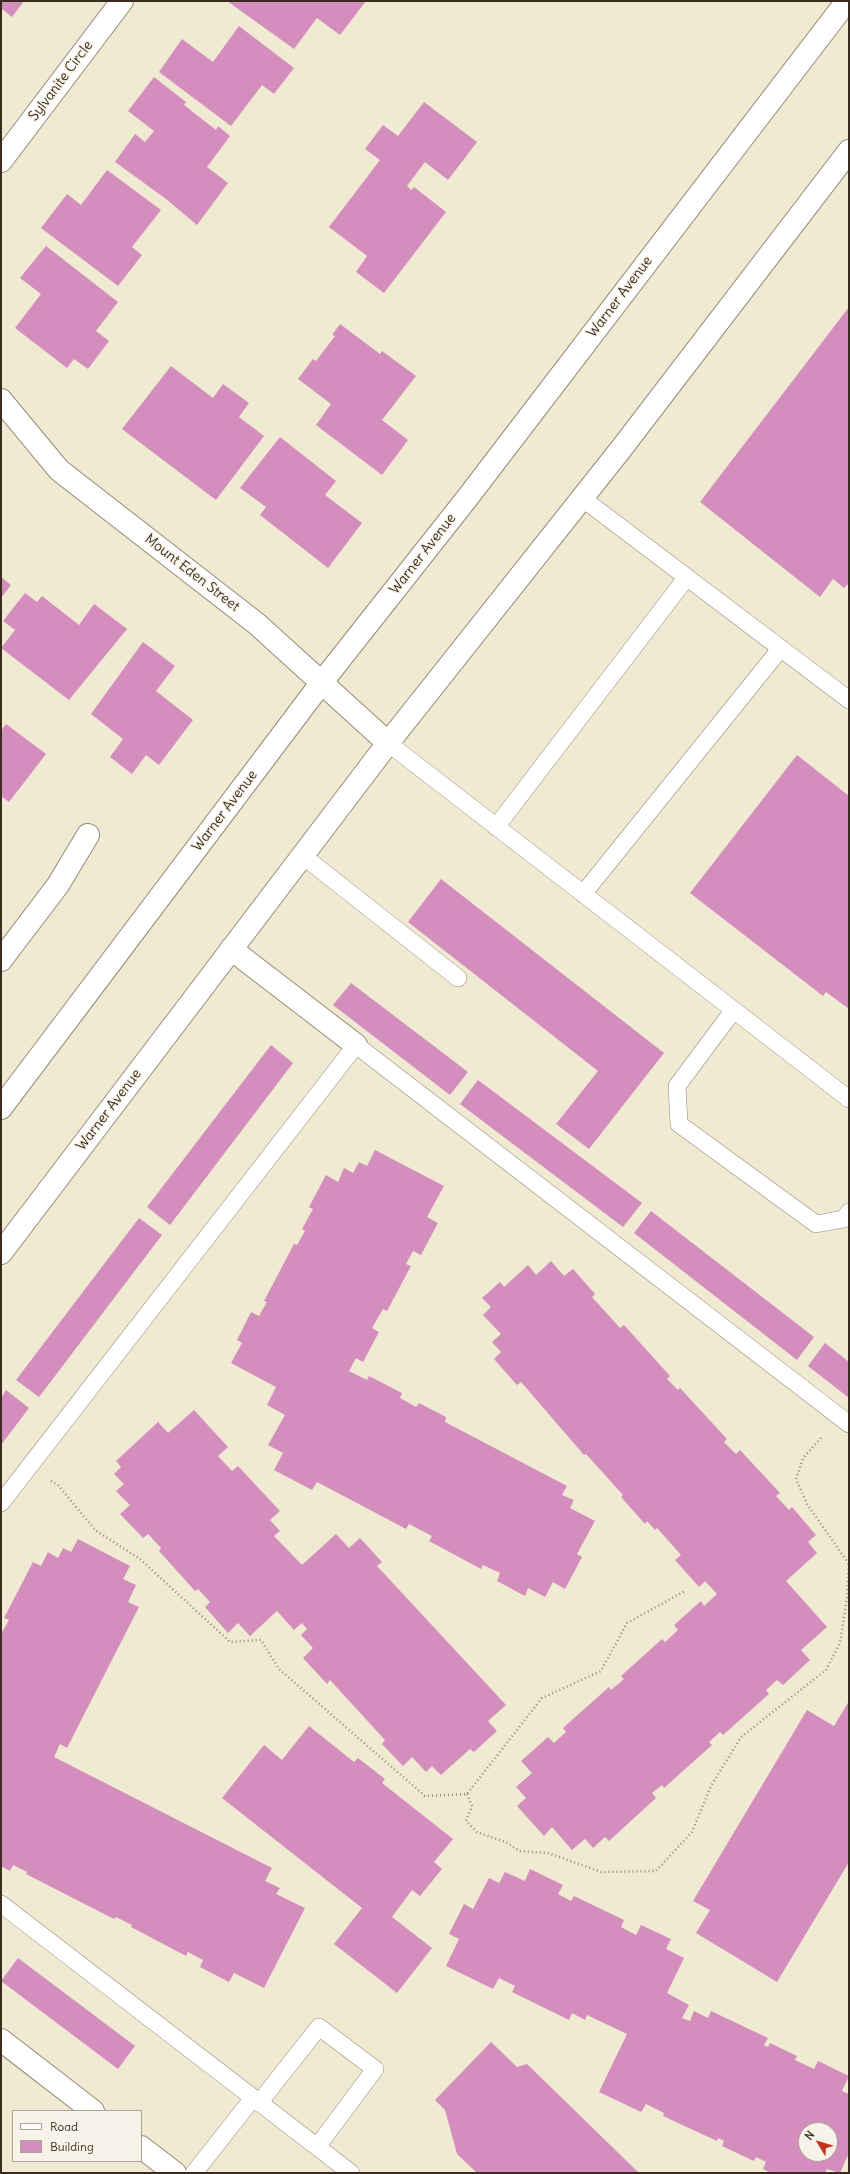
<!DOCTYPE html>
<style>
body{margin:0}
#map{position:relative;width:850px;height:2174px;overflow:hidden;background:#f0ead2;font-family:Delius,sans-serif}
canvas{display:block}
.frame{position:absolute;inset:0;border:2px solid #3b2a1e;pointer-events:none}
.legend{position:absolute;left:12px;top:2110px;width:130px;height:52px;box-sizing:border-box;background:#f7f3e8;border:1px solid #aca397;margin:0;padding:5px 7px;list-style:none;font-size:12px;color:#3b2a1e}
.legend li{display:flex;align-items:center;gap:8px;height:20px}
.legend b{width:20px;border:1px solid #aca397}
.north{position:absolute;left:798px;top:2122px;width:40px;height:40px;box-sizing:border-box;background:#f7f3e8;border:1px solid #aca397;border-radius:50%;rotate:308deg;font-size:11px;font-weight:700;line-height:16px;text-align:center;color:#3b2a1e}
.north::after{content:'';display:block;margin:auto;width:14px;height:18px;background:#c8321e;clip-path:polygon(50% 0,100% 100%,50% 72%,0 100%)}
</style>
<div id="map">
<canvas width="850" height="2174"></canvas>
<div class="frame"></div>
<ul class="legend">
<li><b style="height:5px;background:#fff"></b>Road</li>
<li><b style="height:11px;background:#d48ebe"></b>Building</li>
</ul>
<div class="north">N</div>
</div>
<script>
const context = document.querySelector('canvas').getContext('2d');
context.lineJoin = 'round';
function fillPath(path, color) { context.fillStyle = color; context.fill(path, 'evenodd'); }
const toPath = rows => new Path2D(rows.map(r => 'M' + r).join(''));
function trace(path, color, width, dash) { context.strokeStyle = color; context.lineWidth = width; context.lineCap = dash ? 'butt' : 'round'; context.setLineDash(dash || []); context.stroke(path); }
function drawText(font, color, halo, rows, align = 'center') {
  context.font = font + ' Delius,sans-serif'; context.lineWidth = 3; context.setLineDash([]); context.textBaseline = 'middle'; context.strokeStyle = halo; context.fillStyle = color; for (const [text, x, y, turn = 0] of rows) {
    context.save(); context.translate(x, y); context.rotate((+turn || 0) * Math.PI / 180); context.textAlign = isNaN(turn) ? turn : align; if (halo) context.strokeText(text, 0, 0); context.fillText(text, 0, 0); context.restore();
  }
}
fillPath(toPath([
 [1,1,24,1,12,17,1,8],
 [227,1,366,1,340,35,317,18,294,49],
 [239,26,294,68,274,94,262,85,231,126,159,72,182,39,213,62],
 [154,77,186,102,184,105,216,130,218,126,230,136,207,167,228,183,197,225,166,199,115,162,135,134,145,142,154,131,128,111],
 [424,102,477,142,448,180,425,162,407,186,411,190,414,187,446,212,384,293,356,272,367,256,329,227,380,160,365,149,383,125,398,136],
 [107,170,161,210,132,247,142,255,118,286,41,228,67,194,81,205],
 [46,246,118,302,96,331,109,341,88,369,74,359,67,368,15,328,41,294,20,278],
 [849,307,849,583,844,588,833,579,820,597,700,502],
 [340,324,380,354,382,351,416,376,382,420,408,440,382,475,316,425,331,404,298,379,313,359,316,361,335,336,332,335],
 [171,366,213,398,223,384,249,403,239,417,264,436,216,500,122,429],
 [280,437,336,481,325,495,362,523,328,568,260,515,266,507,240,488],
 [1,577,11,585,1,598],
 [25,593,37,602,42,596,79,625,94,604,127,629,69,700,1,648,15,630,3,621],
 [143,642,175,666,156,691,193,720,159,765,146,755,132,774,110,757,123,739,91,714],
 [6,724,46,754,9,802,1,796,1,731],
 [797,755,849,796,849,1009,826,992,823,996,690,893],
 [441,879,664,1053,589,1149,556,1124,598,1071,408,922],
 [351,983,468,1072,450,1095,333,1005],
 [271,1045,293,1063,170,1225,147,1207],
 [478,1080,642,1203,623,1227,460,1104],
 [375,1150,444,1186,427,1217,438,1223,421,1255,413,1251,406,1264,411,1266,387,1311,383,1309,372,1328,379,1332,363,1362,356,1358,349,1371,367,1380,369,1376,402,1393,400,1398,416,1407,419,1403,446,1417,445,1422,567,1486,562,1495,574,1500,570,1508,595,1521,577,1554,582,1557,565,1589,553,1582,545,1597,528,1588,525,1596,497,1581,500,1573,483,1565,481,1569,429,1541,432,1536,409,1524,406,1529,317,1482,312,1490,274,1470,283,1453,268,1445,285,1415,267,1405,276,1387,231,1363,242,1343,237,1340,251,1312,259,1316,267,1302,264,1301,294,1244,297,1245,305,1231,302,1229,313,1209,309,1207,326,1175,338,1182,344,1168,353,1173,359,1162,367,1166],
 [651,1211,814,1337,797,1360,634,1233],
 [139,1218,162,1235,39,1397,16,1380],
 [551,1261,564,1276,573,1269,595,1294,592,1297,620,1328,624,1325,670,1376,667,1379,678,1390,680,1388,727,1439,724,1442,736,1454,740,1450,780,1493,776,1496,789,1510,792,1507,816,1535,808,1542,817,1553,786,1581,827,1627,801,1650,810,1660,783,1685,777,1680,766,1690,769,1694,723,1735,720,1732,709,1742,712,1745,664,1788,662,1785,652,1793,656,1798,609,1841,605,1837,593,1848,585,1839,572,1850,552,1827,544,1836,517,1806,526,1798,516,1787,532,1773,521,1761,548,1737,554,1743,566,1732,563,1728,609,1687,611,1690,624,1679,621,1676,662,1639,665,1642,678,1630,674,1625,701,1601,704,1606,717,1594,705,1581,699,1587,675,1560,681,1555,657,1528,655,1530,647,1521,645,1524,621,1497,623,1495,586,1454,584,1455,521,1382,517,1385,494,1359,501,1352,492,1342,501,1334,483,1315,491,1307,482,1298,500,1282,504,1287,528,1265,536,1275],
 [825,1343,849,1362,849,1398,808,1366],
 [6,1390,29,1408,1,1445,1,1398],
 [194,1410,228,1447,218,1456,232,1471,238,1466,280,1511,270,1520,280,1531,274,1536,302,1565,336,1534,349,1548,360,1538,382,1562,377,1566,506,1705,488,1721,497,1731,474,1752,470,1749,441,1775,432,1766,426,1772,412,1757,403,1766,382,1744,385,1740,330,1680,327,1684,303,1658,313,1648,301,1635,307,1629,302,1623,294,1630,277,1611,250,1636,238,1623,228,1633,205,1607,210,1602,198,1589,195,1591,159,1551,161,1548,148,1534,143,1538,120,1514,130,1505,116,1491,124,1484,114,1474,121,1467,116,1461,158,1422,168,1433],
 [78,1539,130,1566,123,1579,136,1585,128,1602,139,1607,67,1748,60,1744,54,1757,272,1868,265,1881,280,1888,276,1894,305,1908,264,1988,234,1973,229,1982,200,1967,203,1960,188,1952,186,1956,131,1927,132,1925,116,1917,114,1919,26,1874,27,1872,13,1865,10,1871,1,1866,1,1634,9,1620,4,1618,33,1562,41,1566,48,1552,58,1558,63,1548,71,1552],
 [849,1701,849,1862,777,1982,696,1933,710,1910,693,1901,807,1710,834,1726],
 [309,1726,354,1762,358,1758,385,1779,382,1783,453,1839,434,1862,442,1869,420,1896,412,1890,392,1917,432,1948,397,1993,334,1944,362,1908,222,1798,264,1745,282,1760],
 [530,1869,563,1885,558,1894,571,1901,574,1896,624,1920,621,1927,636,1935,641,1925,671,1939,666,1949,684,1958,667,1993,689,2005,682,2018,690,2021,694,2011,708,2018,711,2011,768,2038,764,2045,768,2047,770,2043,797,2056,795,2060,814,2069,818,2061,849,2076,842,2091,849,2094,849,2153,840,2173,827,2169,825,2173,771,2173,763,2169,766,2162,756,2157,754,2161,722,2146,724,2141,718,2138,717,2141,663,2116,664,2113,646,2104,641,2112,599,2092,627,2034,587,2015,585,2020,572,2013,569,2020,512,1992,515,1986,499,1978,493,1989,446,1966,459,1939,449,1934,464,1904,473,1909,489,1878,499,1883,505,1872,525,1881],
 [806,2130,830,2130,830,2154,806,2154],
 [18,1958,135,2046,118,2069,1,1981],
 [491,2042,517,2067,527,2064,639,2173,477,2173,457,2154,445,2110,435,2100]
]), '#d48ebe');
const service = toPath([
 [582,498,849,700],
 [388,743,849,1099],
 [496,827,687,577],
 [303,856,458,978],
 [583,894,781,648],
 [733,1011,677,1086,679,1124,816,1224,844,1219,849,1212],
 [1,1503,356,1045,849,1424],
 [1,1904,351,2173],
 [259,2103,319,2027,375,2069,317,2147],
 [194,2173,253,2098]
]);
const minor = toPath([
 [1,161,122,1],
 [1,400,59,470,257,624,388,743],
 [231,949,356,1045],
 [1,960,58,885,88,835],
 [1,2040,93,2111],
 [141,2147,175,2173]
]);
const primary = toPath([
 [1,1108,322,682,468,497,847,1],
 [1,1253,388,743,621,449,849,151]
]);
trace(service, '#968a78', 18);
trace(minor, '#968a78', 24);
trace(primary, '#968a78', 24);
trace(toPath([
 [821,1438,803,1458,796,1479,807,1504,849,1564],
 [51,1481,58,1485,95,1530,140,1559,230,1642,261,1640,279,1669,425,1796,467,1794,542,1698,601,1671,627,1623,685,1591],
 [467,1794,472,1806,466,1821,477,1832,508,1843,519,1851,548,1853,601,1872,656,1871,692,1832,711,1786,741,1737,826,1670,840,1643,847,1598,849,1564]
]), '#968a78', 2.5, [1, 3]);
trace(service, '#fff', 17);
trace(minor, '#fff', 22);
trace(primary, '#fff', 22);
drawText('14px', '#3b2a1e', '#f7f3e8', [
 ["Sylvanite Circle",61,81,-53],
 ["Warner Avenue",620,297,-53],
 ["Warner Avenue",423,554,-52],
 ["Mount Eden Street",192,573,38],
 ["Warner Avenue",225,811,-53],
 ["Warner Avenue",109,1110,-53]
]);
</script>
